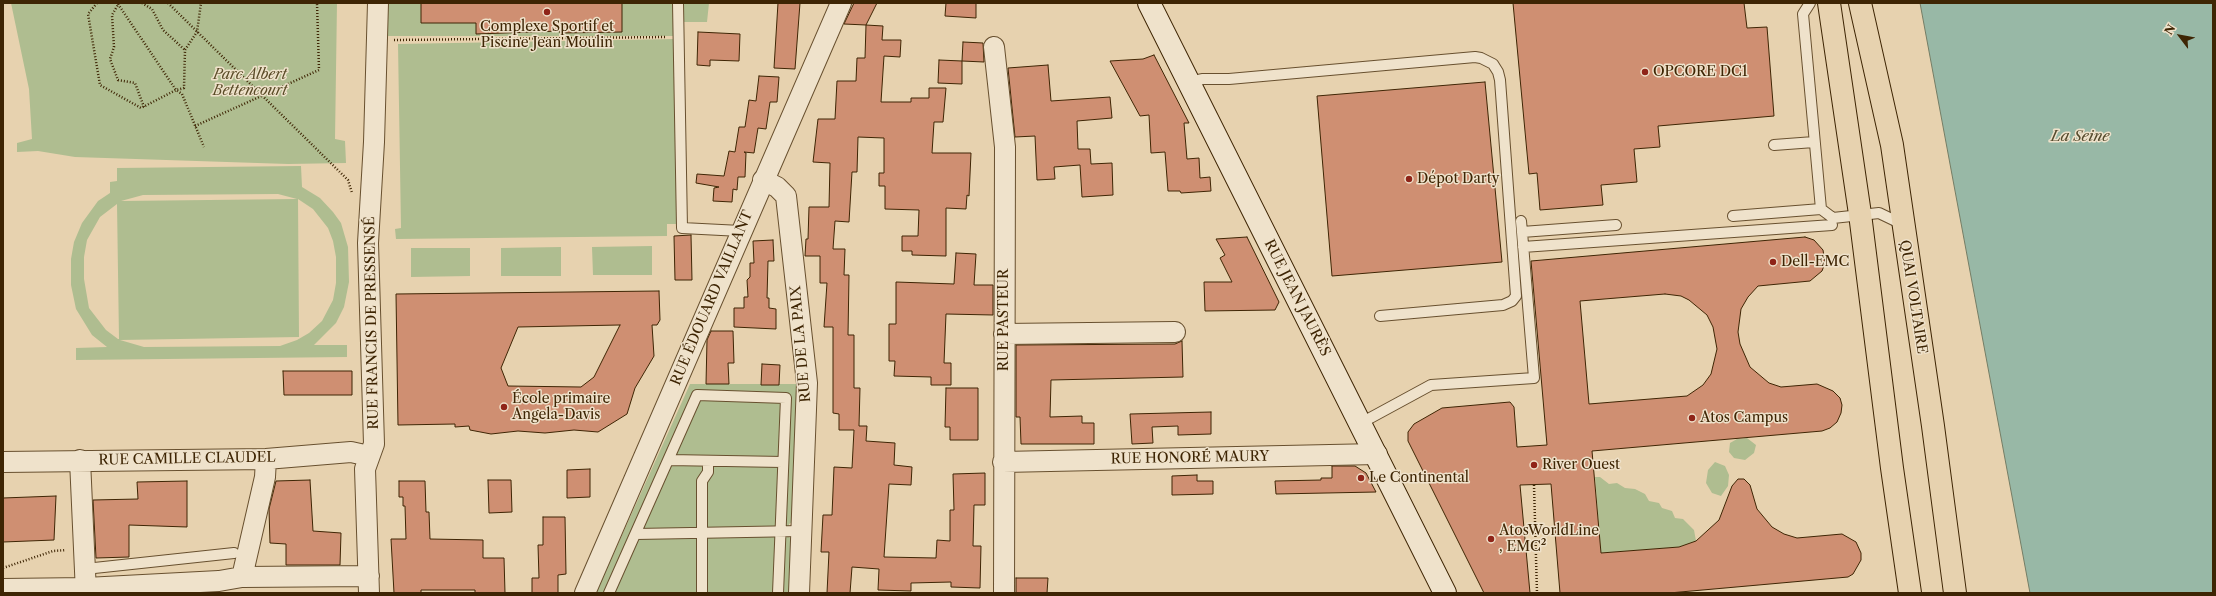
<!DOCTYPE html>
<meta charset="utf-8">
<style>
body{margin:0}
#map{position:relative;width:2216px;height:596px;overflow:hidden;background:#e7d2af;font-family:"Libre Caslon Text",serif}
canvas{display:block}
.frame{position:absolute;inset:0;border:4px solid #3e2504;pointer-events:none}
.north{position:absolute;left:2160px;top:16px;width:40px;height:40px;-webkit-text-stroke:3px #efe2cb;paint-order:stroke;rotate:302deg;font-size:11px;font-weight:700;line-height:16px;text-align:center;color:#3e2504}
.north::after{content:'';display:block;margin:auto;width:14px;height:18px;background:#3e2504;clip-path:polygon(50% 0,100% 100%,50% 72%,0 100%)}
</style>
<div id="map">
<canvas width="2216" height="596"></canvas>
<div class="frame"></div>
<div class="north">N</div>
</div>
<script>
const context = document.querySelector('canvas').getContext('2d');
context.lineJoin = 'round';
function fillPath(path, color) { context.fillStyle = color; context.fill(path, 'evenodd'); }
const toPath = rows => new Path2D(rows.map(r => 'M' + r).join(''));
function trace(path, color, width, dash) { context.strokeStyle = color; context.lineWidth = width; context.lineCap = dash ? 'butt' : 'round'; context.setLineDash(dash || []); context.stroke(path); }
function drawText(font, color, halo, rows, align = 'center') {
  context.font = font + ' "Libre Caslon Text",serif'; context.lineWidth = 3; context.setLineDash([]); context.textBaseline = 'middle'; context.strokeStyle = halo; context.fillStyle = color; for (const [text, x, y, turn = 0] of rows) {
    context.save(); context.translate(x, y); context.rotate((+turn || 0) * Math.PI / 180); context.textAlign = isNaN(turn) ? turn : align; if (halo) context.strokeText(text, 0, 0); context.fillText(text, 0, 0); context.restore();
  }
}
fillPath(toPath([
 [11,3,337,3,335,139,345,141,346,163,288,164,75,157,38,151,17,152,17,143,32,139,29,89],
 [385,3,709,3,707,22,683,22,683,36,385,36],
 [675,39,677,224,667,224,667,236,396,239,395,229,401,228,398,44],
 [301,166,302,187,320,198,333,212,341,223,348,247,349,282,344,307,336,323,314,345,347,345,347,357,76,360,76,348,107,347,92,335,76,309,71,285,71,259,74,242,82,223,98,201,110,193,110,182,117,181,117,168],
 [278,194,297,199,121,201,143,195],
 [298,199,313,209,328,228,333,241,336,257,336,283,333,300,322,321,309,333,297,340,280,346,144,347,120,340,299,337],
 [117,204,119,339,118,339,106,330,89,308,84,279,84,257,87,240,100,217],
 [652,246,652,275,593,275,592,247],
 [561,247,561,276,501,276,501,248],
 [411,248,470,248,470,276,411,277],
 [690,384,799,384,794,521,789,524,789,537,793,540,791,593,596,593],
 [1747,438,1756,445,1754,453,1745,460,1734,458,1729,452,1730,443,1737,439],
 [1715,462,1725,466,1729,475,1728,486,1721,496,1712,493,1706,483,1708,470],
 [1595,477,1600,477,1609,484,1617,483,1625,488,1635,489,1645,494,1649,501,1659,503,1662,508,1672,511,1675,518,1683,519,1694,530,1696,541,1679,547,1601,553]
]), '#afbd90');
const water = toPath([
 [1920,3,2213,3,2213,593,2030,593,1920,3]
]);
fillPath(water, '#98b8a6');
trace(water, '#747d65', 1);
const building = toPath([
 [421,3,622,3,622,32,560,33,560,31,476,34,476,23,421,23,421,3],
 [778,3,800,3,795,69,774,68,778,3],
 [854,3,877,3,866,25,883,26,882,40,901,40,900,57,884,56,881,102,911,102,911,98,929,98,929,88,946,88,943,122,934,122,932,153,971,153,969,196,967,195,966,209,946,208,946,256,912,255,912,251,902,251,902,236,918,236,919,210,885,209,885,186,879,186,879,173,884,173,884,138,858,137,857,172,852,172,849,222,835,221,833,249,845,249,844,275,849,275,848,335,854,335,854,388,860,388,859,426,867,426,866,441,895,443,894,465,912,467,911,485,889,484,884,557,936,558,937,540,950,541,950,510,954,510,953,474,985,473,985,505,974,505,973,546,981,546,980,588,951,587,951,582,911,583,911,591,878,590,879,569,852,567,850,593,827,593,829,552,821,552,823,515,832,515,834,467,852,468,854,430,839,430,839,414,833,413,833,327,824,327,827,283,820,283,820,256,805,256,806,239,808,239,809,207,829,207,830,163,813,162,818,119,835,119,837,81,856,81,857,58,865,58,866,25,844,24,854,3],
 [946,3,976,3,976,18,945,16,946,3],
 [1513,3,1744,3,1747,28,1767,27,1774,116,1658,126,1660,147,1634,149,1637,182,1601,185,1603,205,1540,210,1537,173,1529,174,1513,3],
 [698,32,740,34,739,61,710,60,710,66,697,65,698,32],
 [963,42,983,43,984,62,962,61,963,42],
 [1154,55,1189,123,1184,123,1187,159,1199,158,1200,178,1210,177,1211,191,1181,193,1180,191,1168,191,1165,152,1151,153,1149,115,1140,116,1110,61,1143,59,1154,55],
 [939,60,962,61,962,84,938,83,939,60],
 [1048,65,1051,101,1110,97,1112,118,1077,121,1078,149,1090,149,1091,164,1112,163,1113,195,1082,197,1080,165,1054,167,1055,179,1037,180,1035,136,1015,137,1008,68,1048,65],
 [759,76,779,77,777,102,770,102,766,129,758,128,754,153,744,152,746,153,745,177,738,177,737,190,733,189,732,202,713,201,714,188,719,187,696,183,697,174,724,176,729,151,735,152,739,127,745,127,749,100,756,101,759,76],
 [1485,82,1502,262,1332,276,1317,96,1485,82],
 [691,235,692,280,675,280,674,236,691,235],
 [1247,237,1279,302,1275,310,1205,311,1204,282,1232,282,1220,258,1225,255,1216,239,1247,237],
 [1805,237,1814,240,1823,250,1825,263,1822,271,1810,281,1758,286,1748,297,1741,309,1738,332,1740,344,1750,367,1769,383,1781,387,1817,384,1833,391,1840,398,1842,405,1841,413,1837,422,1830,428,1822,431,1592,451,1601,553,1679,547,1696,541,1719,520,1732,486,1738,479,1744,479,1750,485,1757,509,1772,527,1784,534,1797,538,1842,534,1856,542,1861,553,1861,560,1853,574,1848,577,1669,593,1560,593,1551,484,1520,485,1530,593,1484,593,1408,441,1408,432,1414,424,1442,408,1510,402,1514,407,1517,447,1547,445,1531,261,1805,237],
 [1665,294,1681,296,1689,300,1707,315,1713,327,1717,349,1711,374,1703,385,1687,396,1589,404,1580,301,1665,294],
 [773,240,774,261,768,261,767,298,769,298,769,308,776,309,776,329,734,327,734,308,744,308,744,297,748,297,747,280,750,277,750,263,754,263,753,241,773,240],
 [956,253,976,254,974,285,993,285,993,315,946,314,944,363,951,363,951,385,931,385,931,377,894,376,895,361,889,361,889,324,896,324,896,282,954,284,956,253],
 [659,291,660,320,657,325,652,325,654,356,635,388,627,414,598,432,574,430,545,433,518,431,491,434,470,430,469,426,455,427,455,424,398,425,396,294,659,291],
 [620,325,594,377,581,387,508,386,501,368,518,327,620,325],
 [711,331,733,331,734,363,728,363,729,384,706,384,707,340,711,331],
 [1182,341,1183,377,1051,380,1050,417,1082,416,1082,423,1094,423,1094,444,1021,444,1020,417,1016,417,1016,345,1175,344,1182,341],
 [762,364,780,365,779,385,761,385,762,364],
 [283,371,352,371,352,395,284,395,283,371],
 [946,388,978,388,978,440,950,440,950,427,945,427,946,388],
 [1211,412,1211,434,1178,435,1178,426,1152,427,1153,443,1132,444,1130,414,1211,412],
 [1332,466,1355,466,1366,473,1376,492,1276,494,1275,481,1321,480,1321,478,1332,478,1332,466],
 [590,469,590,497,567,498,567,470,590,469],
 [1197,475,1197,481,1213,481,1213,494,1172,495,1172,476,1197,475],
 [310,480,313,531,341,533,340,565,286,565,286,544,270,543,269,509,276,481,310,480],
 [488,480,511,480,512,512,489,513,488,480],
 [187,481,187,527,129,525,129,557,96,558,93,500,138,499,137,482,187,481],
 [399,481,425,481,426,512,429,512,430,539,483,540,483,558,504,558,505,593,475,593,475,590,421,590,421,593,394,593,391,539,406,539,405,506,403,506,403,497,399,497,399,481],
 [56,496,54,540,3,542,3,498,56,496],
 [543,517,565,517,566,574,558,575,558,593,532,593,532,578,539,578,538,545,543,545,543,517],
 [1016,578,1048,578,1047,593,1016,593,1016,578]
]);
fillPath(building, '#cf8f72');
trace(building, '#3e2504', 1);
const lane = toPath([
 [678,3,682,228,741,231],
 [1810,3,1803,14,1821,209],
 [1188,82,1203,79,1229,79,1475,57,1481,58,1493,64,1498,72,1500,80,1516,296,1512,301,1503,305,1380,316],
 [1774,145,1814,142],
 [1733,216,1821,209,1833,218,1879,213,1902,224],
 [1521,221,1522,232,1616,225],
 [1523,247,1832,225],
 [1361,423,1431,385,1534,378,1522,232],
 [669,460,783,462],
 [636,534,801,531],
 [85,569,234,553],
 [609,593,697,395,786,398,778,593],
 [702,593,702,481,708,472,708,461]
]);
const street = toPath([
 [994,47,1005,147,1004,593],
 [763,180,777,187,786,196,807,383,799,593],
 [1004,334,1175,332],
 [80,460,86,593],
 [3,462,266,459,351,452,369,456],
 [1003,462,1377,454],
 [242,577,265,477,266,459],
 [3,589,86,588,219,581,242,577,369,576],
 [369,593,365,469,374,444,368,243,374,142,378,3],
 [585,593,841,3]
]);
const secondary = toPath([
 [1149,3,1445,593]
]);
const primary = toPath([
 [1829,3,1860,214,1892,468,1910,593],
 [1860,3,1892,145,1933,426,1955,593]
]);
trace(lane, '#68502f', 12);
trace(street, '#68502f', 22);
trace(secondary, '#3e2504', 24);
trace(primary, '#3e2504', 24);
trace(toPath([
 [97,3,88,14,100,85,141,108,176,90,184,88,185,50,197,32,201,3],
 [119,3,112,15,114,47,110,59,118,80,135,83,144,107],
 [142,3,152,9,163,30,185,50],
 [168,3,348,180,352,193],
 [118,4,176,90,182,94,204,147],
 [394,40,667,37],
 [195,126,319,70,317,3],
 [1534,485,1537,593],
 [3,568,53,551,66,550]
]), '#3e2504', 2.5, [1, 2]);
trace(lane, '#efe2cb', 10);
trace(street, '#efe2cb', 20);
trace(secondary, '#efe2cb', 22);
trace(primary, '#e7d2af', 22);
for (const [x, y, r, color] of [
 [547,12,4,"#8f2418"],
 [1645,72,4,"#8f2418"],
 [1409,179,4,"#8f2418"],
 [1773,262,4,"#8f2418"],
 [504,407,4,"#8f2418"],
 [1692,418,4,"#8f2418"],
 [1534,465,4,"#8f2418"],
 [1361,478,4,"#8f2418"],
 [1491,539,4,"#8f2418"]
]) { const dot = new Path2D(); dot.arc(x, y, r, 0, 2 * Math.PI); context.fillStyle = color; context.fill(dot); trace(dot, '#efe2cb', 1.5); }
drawText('14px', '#3e2504', '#efe2cb', [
 ["Complexe Sportif et",547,27,"center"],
 ["Piscine Jean Moulin",547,43,"center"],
 ["OPCORE DC1",1653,72],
 ["Dépot Darty",1417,179],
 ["Dell-EMC",1781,262],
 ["École primaire",512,399],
 ["Angela-Davis",512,415],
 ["Atos Campus",1700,418],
 ["River Ouest",1542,465],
 ["Le Continental",1369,478],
 ["AtosWorldLine",1499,531],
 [", EMC²",1499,547]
], 'left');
drawText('italic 14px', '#5a4b27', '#efe2cb', [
 ["Parc Albert",250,75],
 ["Bettencourt",250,91]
]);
drawText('14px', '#3e2504', '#efe2cb', [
 ["QUAI VOLTAIRE",1913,297,81],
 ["RUE ÉDOUARD VAILLANT",712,298,-67],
 ["RUE JEAN JAURÈS",1297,298,63],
 ["RUE PASTEUR",1004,320,-90],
 ["RUE FRANCIS DE PRESSENSÉ",372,323,-91],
 ["RUE DE LA PAIX",801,344,-95],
 ["RUE HONORÉ MAURY",1190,458,-1],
 ["RUE CAMILLE CLAUDEL",187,459,-1]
]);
drawText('italic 15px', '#544a2c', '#efe2cb', [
 ["La Seine",2080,137]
]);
</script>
